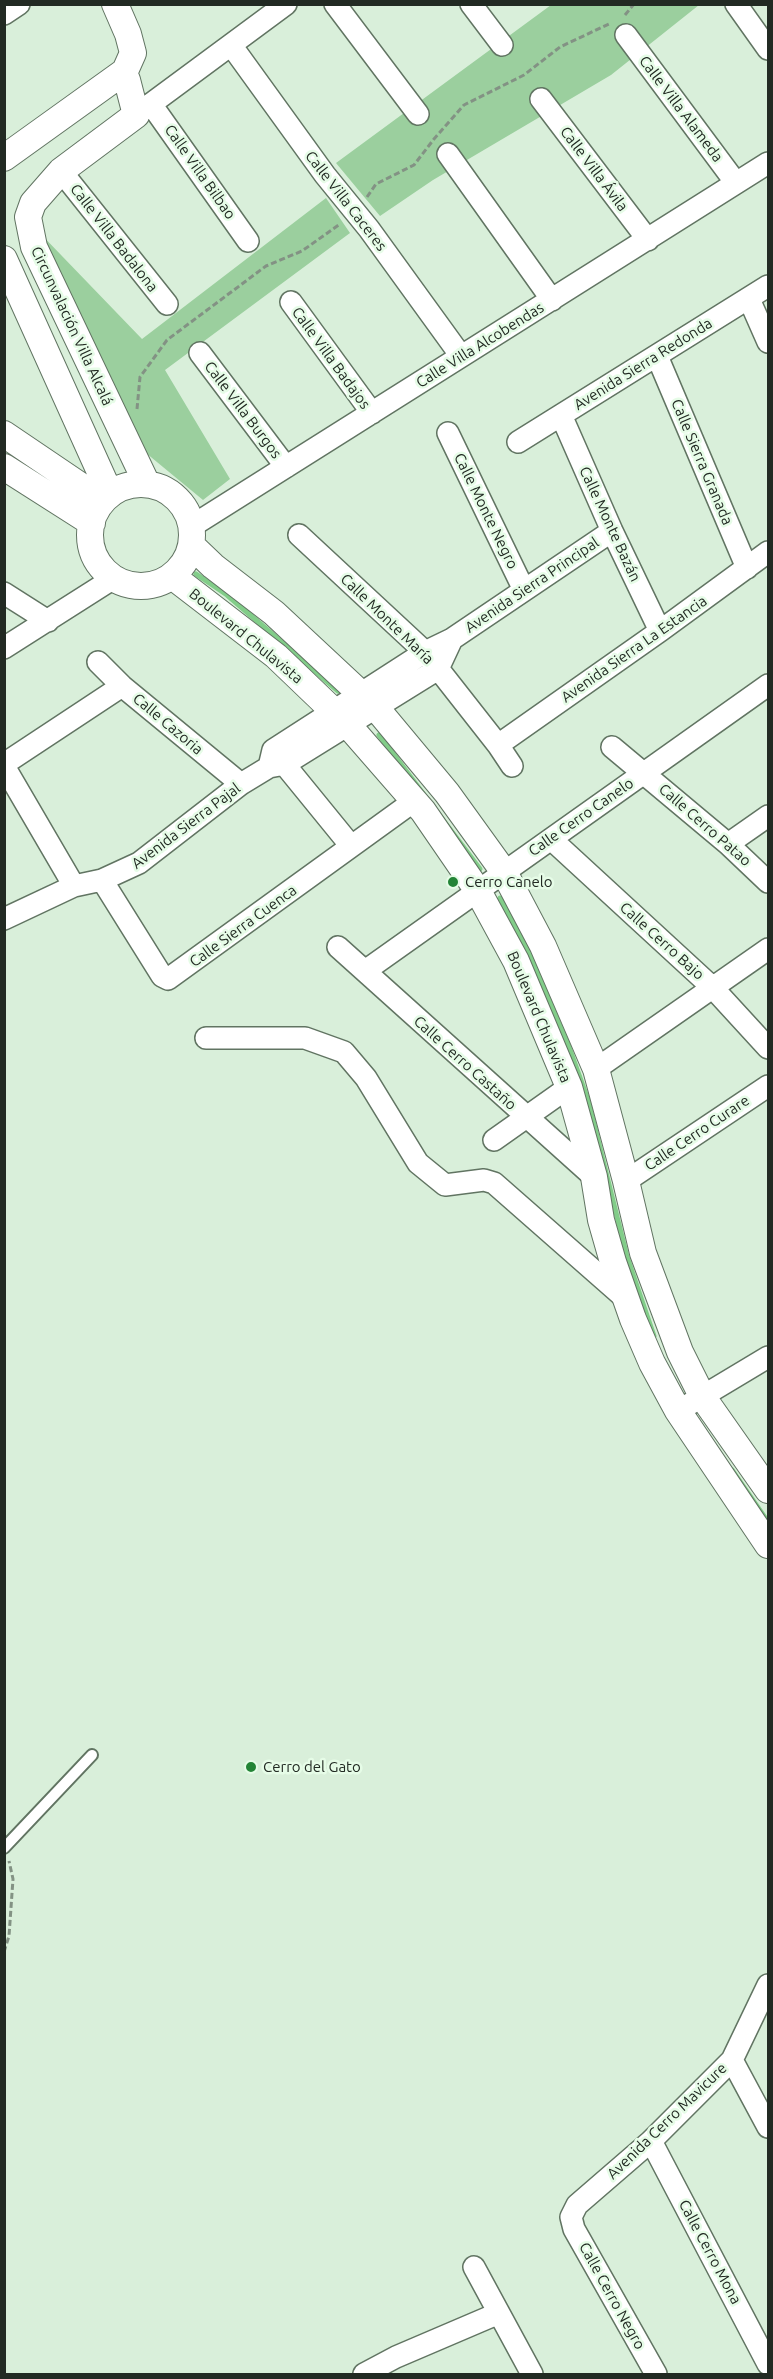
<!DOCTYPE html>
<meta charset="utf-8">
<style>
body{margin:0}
#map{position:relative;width:773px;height:2379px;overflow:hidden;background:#d9efda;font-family:Ubuntu,sans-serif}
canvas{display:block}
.frame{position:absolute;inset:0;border:6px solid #222a23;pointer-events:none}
</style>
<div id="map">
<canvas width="773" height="2379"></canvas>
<div class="frame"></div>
</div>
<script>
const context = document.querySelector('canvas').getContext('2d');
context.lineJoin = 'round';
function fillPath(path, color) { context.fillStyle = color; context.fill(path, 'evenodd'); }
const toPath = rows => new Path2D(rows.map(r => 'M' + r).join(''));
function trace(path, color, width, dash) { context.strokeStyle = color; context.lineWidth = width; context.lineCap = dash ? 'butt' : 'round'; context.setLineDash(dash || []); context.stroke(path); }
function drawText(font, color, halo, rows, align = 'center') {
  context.font = font + ' Ubuntu,sans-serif'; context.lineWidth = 5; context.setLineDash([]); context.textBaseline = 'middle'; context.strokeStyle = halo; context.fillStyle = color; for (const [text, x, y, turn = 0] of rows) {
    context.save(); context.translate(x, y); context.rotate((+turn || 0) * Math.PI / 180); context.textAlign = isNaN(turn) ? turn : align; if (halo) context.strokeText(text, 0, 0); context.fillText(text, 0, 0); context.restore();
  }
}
fillPath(toPath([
 [551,5,699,5,611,75,433,180,380,216,336,163],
 [326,198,350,233,165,370,230,479,203,500,146,453,35,228,142,339]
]), '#9bcf9e');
trace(toPath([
 [196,574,227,595,338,691],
 [379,735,480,869],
 [500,898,529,953,569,1047,588,1100,627,1257,654,1336],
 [732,1470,768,1522]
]), '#82cd89', 5);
const service = toPath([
 [4,1848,92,1755]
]);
const minor = toPath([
 [335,4,418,114],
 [471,4,502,45],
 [736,4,768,49],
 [4,14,19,4],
 [626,35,736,183],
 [231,45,325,175,369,229,461,356],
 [541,99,648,240],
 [151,104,248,241],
 [136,115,286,4],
 [448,154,552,300],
 [61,171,167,304],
 [749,299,768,342],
 [291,302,372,413],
 [200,353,286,467],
 [657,356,747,568],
 [561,415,612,531,660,631],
 [448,433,524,590],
 [518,442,768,286],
 [192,526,768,163],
 [299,535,425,652,498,745,512,766],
 [4,593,48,621],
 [4,648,114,578],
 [98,662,122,686,241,784],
 [498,745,660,631,768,552],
 [612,747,728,844,768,882],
 [276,754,351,846],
 [4,764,122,686],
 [4,766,74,886],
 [269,767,273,750,425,652,452,639,612,531],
 [551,839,713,988,768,1048],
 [728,844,768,816],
 [102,880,162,976,168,979,414,801],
 [4,919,74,886,102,880,139,863,241,784,269,767,285,764,438,669,452,639],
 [338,947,594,1177],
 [365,971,768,685],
 [206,1038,305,1038,344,1052,366,1078,418,1163,445,1185,484,1180,494,1183,626,1299],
 [596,1069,768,949],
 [494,1140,569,1087],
 [626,1181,768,1086],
 [678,1411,768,1357],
 [732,2060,768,2127],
 [651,2141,768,2364],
 [474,2267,532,2374],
 [364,2374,396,2357,499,2313],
 [656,2374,574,2229,571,2217,577,2205,651,2141,732,2060,768,1985]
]);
const tertiary = toPath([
 [127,80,136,115,61,171,33,203,28,217,34,247,147,484],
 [4,158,125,71,133,53,128,34,115,4],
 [4,259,110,494],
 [4,434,103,501],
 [4,467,92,523],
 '90 535a51 51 0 1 1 102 0a51 51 0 1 1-102 0Z',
 [191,545,213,566,274,613,377,709,447,793,504,872,543,946,596,1069,626,1181,643,1253,680,1352,702,1396,768,1490],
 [172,576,276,656,348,725,423,811,478,891,516,961,569,1087,594,1177,601,1220,613,1262,633,1319,652,1363,678,1411,768,1545]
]);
trace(service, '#617462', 14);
trace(minor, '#617462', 24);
trace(tertiary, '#617462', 28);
trace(toPath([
 [625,15,634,4],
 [367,197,376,184,414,165,434,139,464,105,524,75,560,47,611,23],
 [137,409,140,377,167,340,266,266,302,251,340,224],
 [4,1952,9,1936,13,1879,9,1861]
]), '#839284', 3, [6, 3]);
trace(service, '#fff', 10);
trace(minor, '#fff', 21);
trace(tertiary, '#fff', 26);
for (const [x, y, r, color] of [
 [453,882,6,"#238436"],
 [251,1767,6,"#238436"]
]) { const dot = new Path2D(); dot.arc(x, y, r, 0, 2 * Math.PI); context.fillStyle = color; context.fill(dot); trace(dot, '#e6fce7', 2); }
drawText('15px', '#222a23', '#e6fce7', [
 ["Calle Villa Alameda",681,109,53],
 ["Calle Villa Ávila",594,169,53],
 ["Calle Villa Bilbao",200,172,55],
 ["Calle Villa Caceres",346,201,52],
 ["Calle Villa Badalona",114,238,52],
 ["Circunvalación Villa Alcalá",72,326,65],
 ["Calle Villa Alcobendas",480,345,-32],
 ["Calle Villa Badajos",331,358,54],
 ["Avenida Sierra Redonda",643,364,-32],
 ["Calle Villa Burgos",243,410,53],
 ["Calle Sierra Granada",702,462,67],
 ["Calle Monte Negro",486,511,64],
 ["Calle Monte Bazán",610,524,65],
 ["Avenida Sierra Principal",532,585,-34],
 ["Calle Monte María",387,619,44],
 ["Boulevard Chulavista",246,636,39],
 ["Avenida Sierra La Estancia",634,649,-35],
 ["Calle Cazoria",168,724,40],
 ["Calle Cerro Canelo",581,817,-35],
 ["Calle Cerro Patao",705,825,41],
 ["Avenida Sierra Pajal",186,826,-37],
 ["Calle Sierra Cuenca",243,926,-36],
 ["Calle Cerro Bajo",662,941,42],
 ["Boulevard Chulavista",539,1017,67],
 ["Calle Cerro Castaño",465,1063,42],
 ["Calle Cerro Curare",697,1133,-34],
 ["Avenida Cerro Mavicure",667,2121,-44],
 ["Calle Cerro Mona",710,2252,62],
 ["Calle Cerro Negro",612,2296,61]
]);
drawText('15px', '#222a23', '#e6fce7', [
 ["Cerro Canelo",465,882],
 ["Cerro del Gato",263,1767]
], 'left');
</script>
